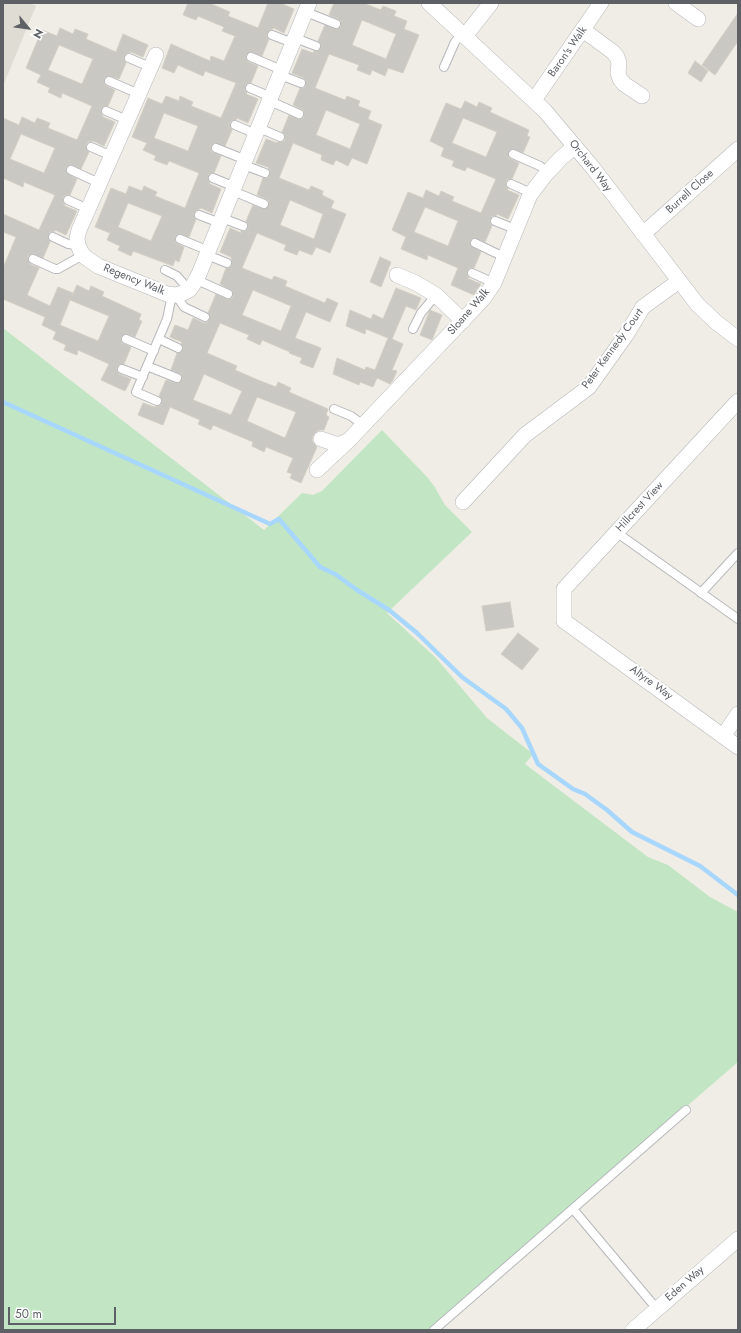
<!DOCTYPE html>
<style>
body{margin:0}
#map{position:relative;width:741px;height:1333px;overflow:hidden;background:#efede5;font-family:Jost,sans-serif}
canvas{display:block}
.frame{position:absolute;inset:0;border:4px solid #5d6166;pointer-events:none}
.north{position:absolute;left:8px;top:8px;width:40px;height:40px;-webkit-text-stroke:3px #fff;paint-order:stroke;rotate:119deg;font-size:11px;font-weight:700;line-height:16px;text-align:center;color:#5d6166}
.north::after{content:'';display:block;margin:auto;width:14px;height:18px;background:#5d6166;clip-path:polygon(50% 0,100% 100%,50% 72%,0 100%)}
.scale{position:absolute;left:8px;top:1307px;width:108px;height:18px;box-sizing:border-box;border:2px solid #5d6166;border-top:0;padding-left:5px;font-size:12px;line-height:14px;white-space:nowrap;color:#5d6166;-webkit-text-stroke:3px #fff;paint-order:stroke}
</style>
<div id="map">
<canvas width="741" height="1333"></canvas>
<div class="frame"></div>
<div class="north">N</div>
<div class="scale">50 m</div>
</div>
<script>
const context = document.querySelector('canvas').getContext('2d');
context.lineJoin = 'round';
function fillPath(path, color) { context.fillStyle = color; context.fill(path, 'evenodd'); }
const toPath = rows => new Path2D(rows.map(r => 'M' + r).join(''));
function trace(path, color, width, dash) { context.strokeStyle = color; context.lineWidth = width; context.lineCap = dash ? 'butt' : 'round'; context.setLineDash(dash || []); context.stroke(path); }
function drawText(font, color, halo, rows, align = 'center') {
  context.font = font + ' Jost,sans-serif'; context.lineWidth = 4; context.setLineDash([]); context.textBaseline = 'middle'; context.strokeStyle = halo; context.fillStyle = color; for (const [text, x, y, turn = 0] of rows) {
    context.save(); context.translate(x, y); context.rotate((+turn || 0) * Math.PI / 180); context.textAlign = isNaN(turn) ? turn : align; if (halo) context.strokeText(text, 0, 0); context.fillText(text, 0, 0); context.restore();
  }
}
fillPath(toPath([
 [3,3,30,3,36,6,3,86]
]), '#dfdcd4');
fillPath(toPath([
 [3,328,264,530,302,493,313,495,322,491,382,430,428,478,434,486,445,505,472,532,387,613,436,658,487,718,533,754,525,764,648,857,668,865,710,897,738,912,738,1062,428,1330,3,1330]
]), '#c2e6c3');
trace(toPath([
 [3,402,270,524,279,519,320,567,335,574,357,590,389,610,417,633,462,677,506,709,522,728,538,764,573,789,585,794,607,810,632,832,700,866,738,895]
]), '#a7d6fe', 4.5);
const building = toPath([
 [188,3,209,3,230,12,228,16,258,28,268,3,280,3,294,9,284,33,274,28,267,33,267,36,269,39,262,56,251,52,246,55,247,61,258,66,251,83,246,84,245,89,247,92,246,94,258,99,248,123,237,118,236,120,232,120,230,122,230,126,232,130,225,146,216,143,211,146,212,152,221,156,214,173,209,174,208,179,210,184,221,189,212,213,201,208,194,213,194,216,196,219,189,237,180,234,175,237,176,243,184,247,179,262,175,260,173,266,133,251,131,256,118,250,120,246,107,240,110,233,95,227,111,188,126,194,129,186,142,191,144,186,157,192,155,196,185,208,199,173,169,161,167,165,154,160,156,156,143,150,147,143,132,137,148,98,162,104,166,96,179,101,180,96,193,102,191,106,221,118,236,83,205,71,203,76,178,65,174,73,162,68,171,44,210,61,211,56,224,61,235,36,222,31,224,27,198,16,196,20,183,15,188,3],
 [164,113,198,126,188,151,154,138,164,113],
 [128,203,162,216,151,241,118,227,128,203],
 [334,3,363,3,381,10,383,6,396,11,394,16,407,21,404,29,419,35,403,73,388,68,385,76,372,70,370,75,357,70,359,65,329,54,315,88,345,100,347,96,360,101,358,106,371,111,368,119,382,125,367,164,352,158,348,166,336,160,333,165,321,160,322,155,293,143,279,178,309,190,311,186,323,191,322,195,334,201,331,208,346,214,330,253,316,247,312,255,299,250,297,255,284,250,286,245,257,233,242,268,272,280,274,276,287,281,285,286,325,303,327,298,338,303,330,322,306,312,295,338,321,348,313,368,300,363,302,358,289,353,290,352,262,340,260,345,247,339,249,335,220,323,207,353,237,366,235,370,258,380,276,387,278,382,291,388,289,392,328,409,326,415,329,417,324,430,319,430,315,433,313,436,312,441,317,447,301,483,290,478,292,474,287,472,293,458,266,447,264,452,252,446,253,442,213,425,211,430,198,424,200,420,170,407,163,425,138,415,143,403,154,407,161,405,162,400,159,396,166,380,177,383,182,380,181,374,171,370,177,353,181,352,183,348,181,343,182,342,170,337,175,325,188,330,193,318,204,323,208,322,210,317,208,313,216,294,228,299,233,297,232,291,220,284,226,268,232,265,231,257,220,252,230,228,241,233,241,231,244,231,248,228,248,225,246,221,253,205,264,209,269,206,268,200,257,195,263,178,269,177,270,172,268,167,256,163,266,139,277,143,278,142,283,142,285,140,285,136,282,132,289,115,299,119,304,117,303,110,293,105,300,88,305,87,306,82,304,78,292,73,302,49,313,53,314,51,317,51,321,48,321,45,318,41,325,25,336,29,341,26,340,20,329,15,334,3],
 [362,20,396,34,386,59,352,45,362,20],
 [326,110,360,124,350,149,316,135,326,110],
 [290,200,323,214,314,239,280,225,290,200],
 [253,290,291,306,281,331,242,315,253,290],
 [204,374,242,391,231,415,193,400,204,374],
 [257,397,296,412,285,438,247,421,257,397],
 [738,13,738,41,715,75,702,65,738,13],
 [60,28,73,34,75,29,88,34,86,39,116,52,123,34,148,45,143,57,131,52,125,54,124,58,126,63,119,79,109,76,104,78,105,85,115,90,108,106,102,107,101,112,103,117,115,122,104,146,93,141,88,142,86,144,86,148,89,152,81,169,71,165,66,168,67,173,77,179,70,195,65,195,63,198,63,201,65,206,77,211,66,235,55,230,54,232,50,232,48,237,50,242,43,258,32,254,28,256,28,259,30,264,39,268,27,295,50,306,58,287,73,293,72,296,77,285,89,291,91,286,104,292,102,296,141,314,139,320,142,321,135,337,126,334,121,337,122,343,131,347,124,364,119,365,117,367,117,370,119,374,131,379,125,391,101,380,109,364,78,350,77,355,64,350,66,345,53,339,56,332,42,325,45,317,3,299,3,268,16,237,3,232,3,214,39,230,55,195,24,182,23,187,3,178,3,118,19,125,22,117,35,123,37,118,50,123,48,128,77,140,92,106,62,93,61,98,48,92,50,88,37,82,41,75,26,68,42,30,57,36,60,28],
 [59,45,93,59,82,84,48,70,59,45],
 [21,134,55,148,44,173,10,159,21,134],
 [70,300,109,316,98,341,60,325,70,300],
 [695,61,708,71,701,82,688,73,695,61],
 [465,101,477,107,479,102,492,108,490,112,529,130,527,136,530,137,523,153,513,149,508,152,509,158,519,163,512,179,508,179,506,182,506,185,508,188,507,190,519,195,508,219,497,214,496,216,492,216,490,221,492,226,485,242,475,238,470,241,471,246,481,252,474,268,469,268,467,273,469,279,481,284,474,295,451,285,458,268,428,255,427,260,401,249,406,237,392,230,408,192,423,198,426,190,439,196,441,191,454,197,452,201,481,213,496,179,467,167,465,171,452,166,454,161,441,156,444,148,430,141,446,103,461,109,465,101],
 [463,118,497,132,486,157,452,143,463,118],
 [425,207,458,221,448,246,414,232,425,207],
 [380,257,391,262,381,287,370,282,380,257],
 [396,288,421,298,416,310,406,306,392,339,403,344,392,370,397,371,393,380,390,384,377,378,373,387,360,382,359,385,333,374,337,358,365,370,366,367,375,370,388,338,366,329,365,334,346,326,350,310,371,319,373,314,383,319,396,288],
 [430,310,442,315,432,340,420,335,430,310],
 [510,602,514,627,486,631,482,606,510,602],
 [518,633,539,649,522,670,501,654,518,633]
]);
fillPath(building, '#cac8c3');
trace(building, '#d4cfc4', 1);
const service = toPath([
 [306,12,336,24],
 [272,35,293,43],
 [295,38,316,46],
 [251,57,282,70],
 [129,58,150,67],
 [444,67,455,42,462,33],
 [280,75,301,83],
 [109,81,139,94],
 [250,88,271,97],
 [270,101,299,114],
 [106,111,127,120],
 [235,125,256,134],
 [259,128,280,137],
 [91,147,112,156],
 [216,148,246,160],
 [513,154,540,166,547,172],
 [244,165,265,173],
 [71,170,99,183],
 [213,178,235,187],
 [511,184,531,193],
 [233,191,264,204],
 [68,200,88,209],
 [199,215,220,223],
 [222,218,243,226],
 [495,221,515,229],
 [53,237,68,244,78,245],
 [180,239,209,251],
 [475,243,504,257],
 [207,255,227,263],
 [33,259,55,269,58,269,83,255],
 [165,270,177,276,189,290],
 [472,273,494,283],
 [197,280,228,294],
 [176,295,184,307,205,317],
 [413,329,421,313,436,295],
 [126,339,154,351],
 [159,339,178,348],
 [147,366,177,378],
 [122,369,143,377],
 [157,401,136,392,167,319,172,295],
 [334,409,351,416,363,425],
 [616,532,738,619],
 [701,593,738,553],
 [573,1209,657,1309],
 [434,1330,686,1110]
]);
const minor = toPath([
 [429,3,545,111,593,168,697,304,717,323,738,339],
 [676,3,698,19],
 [583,30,613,52,617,57,619,63,618,73,620,79,624,84,642,96],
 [465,36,491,3],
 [156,55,79,230,77,238,78,245,81,252,85,257,98,266,167,294,176,295,183,293,189,290,193,285,199,274,309,3],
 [534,100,601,3],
 [643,234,738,149],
 [397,275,416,283,436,295,463,321],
 [738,401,564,589,564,621,738,747],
 [321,439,336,444,341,444,349,440,483,299,494,283,530,195,546,174,561,158,575,146],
 [317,470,348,441],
 [463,502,525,435,589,387,626,335,643,307,679,281],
 [724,735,738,714],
 [633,1330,738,1239]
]);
trace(service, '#b6b8bc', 10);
trace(minor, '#b6b8bc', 16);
trace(service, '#fff', 8);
trace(minor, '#fff', 15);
drawText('11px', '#5d6166', '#fff', [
 ["Baron's Walk",568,52,-55],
 ["Orchard Way",590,166,52],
 ["Burrell Close",690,192,-42],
 ["Regency Walk",134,280,22],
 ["Sloane Walk",469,312,-49],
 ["Peter Kennedy Court",613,349,-54],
 ["Hillcrest View",640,507,-47],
 ["Altyre Way",651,683,36],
 ["Eden Way",685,1284,-41]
]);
</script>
